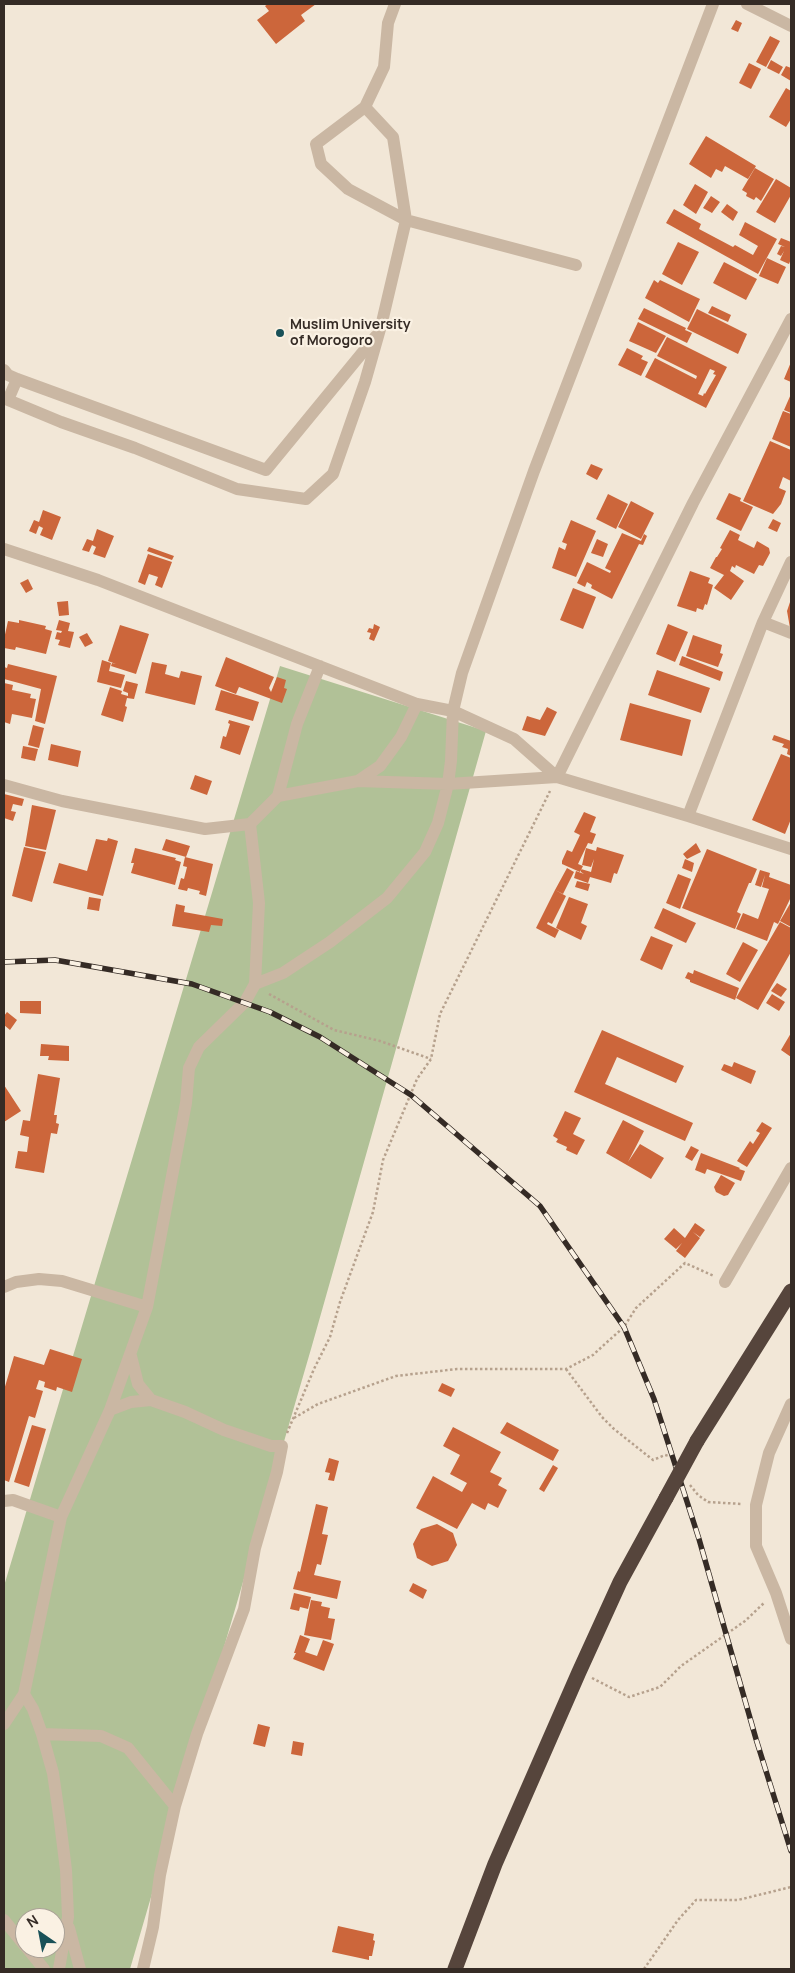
<!DOCTYPE html>
<style>
body{margin:0}
#map{position:relative;width:795px;height:1973px;overflow:hidden;background:#f2e7d7;font-family:Manrope,sans-serif}
canvas{display:block}
.frame{position:absolute;inset:0;border:5px solid #352b25;pointer-events:none}
.north{position:absolute;left:15px;top:1908px;width:50px;height:50px;box-sizing:border-box;background:#faf1e3;border:1px solid #aba297;border-radius:50%;rotate:327deg;font-size:14px;font-weight:700;line-height:20px;text-align:center;color:#352b25}
.north::after{content:'';display:block;margin:auto;width:18px;height:22px;background:#195158;clip-path:polygon(50% 0,100% 100%,50% 72%,0 100%)}
</style>
<div id="map">
<canvas width="795" height="1973"></canvas>
<div class="frame"></div>
<div class="north">N</div>
</div>
<script>
const context = document.querySelector('canvas').getContext('2d');
context.lineJoin = 'round';
function fillPath(path, color) { context.fillStyle = color; context.fill(path, 'evenodd'); }
const toPath = rows => new Path2D(rows.map(r => 'M' + r).join(''));
function trace(path, color, width, dash) { context.strokeStyle = color; context.lineWidth = width; context.lineCap = dash ? 'butt' : 'round'; context.setLineDash(dash || []); context.stroke(path); }
function drawText(font, color, halo, rows, align = 'center') {
  context.font = font + ' Manrope,sans-serif'; context.lineWidth = 4.5; context.setLineDash([]); context.textBaseline = 'middle'; context.strokeStyle = halo; context.fillStyle = color; for (const [text, x, y, turn = 0] of rows) {
    context.save(); context.translate(x, y); context.rotate((+turn || 0) * Math.PI / 180); context.textAlign = isNaN(turn) ? turn : align; if (halo) context.strokeText(text, 0, 0); context.fillText(text, 0, 0); context.restore();
  }
}
fillPath(toPath([
 [280,666,486,731,311,1349,130,1969,4,1969,4,1586],
 [25,1918,55,1918,55,1948,25,1948]
]), '#b1c197');
fillPath(toPath([
 [268,4,316,4,301,15,305,21,276,44,257,20,269,11,265,6],
 [736,20,742,23,738,32,731,29],
 [770,36,780,41,766,67,756,62],
 [771,60,783,67,779,74,767,68],
 [749,63,761,69,751,89,739,83],
 [786,66,791,68,791,81,781,75],
 [786,88,791,91,791,119,786,127,769,117],
 [706,136,756,166,748,179,725,166,722,172,716,169,711,178,689,164],
 [755,168,774,179,761,201,756,197,754,200,746,196,747,193,742,190],
 [776,179,791,188,791,195,775,223,756,212],
 [695,184,708,192,696,214,683,205],
 [711,196,720,202,712,213,703,208],
 [727,204,738,212,733,221,721,212],
 [674,209,701,224,699,229,733,247,735,245,753,255,758,246,739,235,745,222,777,239,758,274,666,223],
 [781,238,791,242,791,259,789,264,780,260,784,251,781,256,777,254,781,246,785,247,778,244],
 [678,242,699,252,682,285,662,274],
 [767,258,786,267,778,284,759,276],
 [724,262,757,279,746,300,713,283],
 [654,280,658,283,660,280,700,299,689,322,645,298],
 [712,306,731,315,728,322,708,313],
 [644,308,686,328,685,330,692,333,687,343,638,319],
 [697,309,747,334,738,354,687,329],
 [638,322,666,336,656,353,629,341],
 [667,337,727,367,706,408,645,377,655,358,696,379,697,376,657,356],
 [710,369,715,371,713,374,716,375,705,394,704,393,703,396,698,394],
 [627,348,643,356,641,359,648,362,641,376,618,365],
 [791,362,791,382,784,379],
 [791,394,791,413,784,410],
 [783,411,791,414,791,447,772,439],
 [770,441,791,450,791,481,783,477,779,488,786,491,781,504,773,514,743,501],
 [591,464,603,469,597,480,586,474],
 [729,493,741,498,740,501,753,507,741,531,716,519],
 [608,494,628,504,616,529,596,519],
 [631,501,654,513,641,539,618,527],
 [43,510,61,517,52,540,40,535,43,528,39,526,36,534,29,531,34,520,39,522],
 [773,519,781,523,777,532,768,528],
 [571,520,596,531,576,577,552,568,559,547,565,550,567,544,562,542],
 [97,529,114,536,105,558,93,554,96,547,92,545,89,552,82,550,87,539,93,541],
 [730,530,740,535,738,540,754,548,757,541,769,548,770,553,763,566,759,565,754,574,736,565,735,568,732,566,730,571,744,581,731,600,714,588,724,575,710,568,716,557,717,557,722,549,720,548],
 [622,533,641,541,644,534,647,536,643,545,639,544,612,599,591,588,592,585,587,582,585,587,577,583,587,562,610,573,611,571,605,568],
 [597,539,608,544,603,557,591,553],
 [149,547,174,556,172,560,147,551],
 [148,554,172,562,162,588,155,585,158,577,149,574,145,585,138,582],
 [690,571,710,578,708,583,713,585,707,605,705,604,703,610,697,608,696,612,677,606],
 [28,579,33,589,26,593,20,583],
 [573,588,596,597,583,629,560,620],
 [791,599,791,628,790,628,787,611],
 [68,601,69,615,59,616,57,602],
 [19,620,46,626,45,629,52,631,46,654,16,647,15,650,4,648,4,639,8,621,19,623],
 [59,620,70,623,68,631,74,632,70,648,58,645,60,640,55,639,57,632,61,633,62,631,56,630],
 [374,624,380,627,374,641,369,639,371,633,367,632,369,628,373,629],
 [668,624,688,632,675,662,656,654],
 [120,625,149,634,136,674,111,666,112,663,116,664,108,661],
 [87,633,93,643,85,647,79,637],
 [693,635,722,645,720,653,723,654,718,667,686,656],
 [682,656,723,672,720,681,679,665],
 [226,657,274,677,269,688,271,692,277,677,286,680,284,688,287,689,282,703,239,687,236,694,215,686],
 [102,660,111,663,109,671,125,675,121,688,97,682],
 [152,662,167,665,165,674,179,678,181,671,202,676,195,705,145,693],
 [8,664,57,676,45,724,35,721,41,689,4,679,4,667,7,668],
 [657,670,710,688,701,713,648,695],
 [126,681,138,684,134,699,127,698,125,706,127,707,123,722,101,715,110,687,122,691,121,694,128,696,128,693,123,691],
 [4,683,13,685,12,690,31,694,30,698,36,699,32,718,12,714,10,724,4,722],
 [221,690,259,702,253,721,215,710],
 [630,703,691,720,682,756,620,740],
 [547,707,557,712,545,736,522,730,527,716,540,720],
 [229,720,250,726,240,755,220,748,223,736,226,737,230,724,228,723],
 [33,725,44,728,39,748,28,745],
 [774,735,791,741,791,756,787,754,788,749,782,747,784,744,772,740],
 [51,744,81,751,78,767,48,760],
 [23,746,38,749,35,761,21,758],
 [781,754,791,758,791,819,785,834,752,820],
 [195,775,212,781,207,795,190,789],
 [4,794,24,799,22,806,13,804,11,811,16,812,13,821,4,818],
 [32,805,56,810,46,850,25,846],
 [584,812,596,817,590,832,596,834,592,844,588,843,578,864,583,866,580,872,562,864,562,861,567,850,572,852,580,835,574,832],
 [108,838,118,841,103,896,53,883,59,863,87,871,96,839,107,841],
 [166,839,190,846,186,857,162,850],
 [696,843,701,852,687,859,683,854],
 [24,847,46,852,32,902,12,896],
 [597,847,624,855,617,874,614,873,611,883,590,877,588,883,574,878,576,871,584,874,581,872,581,869,591,872,594,859,591,867,582,865,586,848,596,851],
 [135,848,176,858,175,860,181,862,175,885,131,873,134,863,131,863],
 [707,849,757,869,751,883,749,883,737,912,741,914,735,929,682,908],
 [185,857,213,864,206,896,199,894,200,891,188,888,187,891,178,889,181,878,184,879,187,867,183,866],
 [685,859,694,863,692,872,682,868],
 [567,868,574,872,563,894,555,890],
 [760,870,770,873,769,877,791,885,791,897,778,924,774,922,767,941,736,929,743,913,758,919,769,889,762,887,765,875,761,887,755,885],
 [678,874,691,879,680,909,666,903],
 [577,881,590,884,588,891,575,887],
 [555,890,566,896,552,924,548,922,547,924,559,930,555,938,536,928],
 [89,897,101,899,99,911,87,909],
 [569,897,588,904,581,923,587,926,581,940,556,928],
 [791,902,791,927,780,921],
 [176,904,185,906,184,912,223,919,222,926,211,925,209,932,172,926],
 [663,908,696,923,686,943,654,928],
 [780,922,791,928,791,952,758,1010,736,998],
 [651,936,673,945,662,970,640,960],
 [743,942,758,950,740,982,726,974],
 [694,970,739,988,735,1000,690,982,690,980,685,978,688,972,693,974],
 [777,983,787,989,781,997,771,991],
 [772,994,785,1002,779,1011,766,1003],
 [20,1001,41,1001,41,1014,20,1013],
 [7,1012,17,1020,10,1030,4,1025,4,1016],
 [602,1030,684,1066,676,1083,617,1057,605,1084,693,1123,685,1141,574,1092],
 [791,1033,791,1057,781,1050],
 [41,1044,69,1046,69,1061,48,1060,49,1056,40,1056],
 [734,1062,756,1071,751,1084,721,1070,724,1064,732,1067],
 [38,1074,60,1078,54,1115,57,1115,56,1123,59,1124,57,1134,51,1133,44,1173,15,1168,18,1151,27,1152,29,1137,20,1135,23,1120,30,1121],
 [4,1085,21,1111,4,1122],
 [565,1111,581,1118,573,1134,585,1140,577,1155,566,1150,567,1147,556,1142,558,1139,553,1136],
 [623,1120,644,1131,628,1162,640,1144,664,1158,651,1179,606,1153],
 [762,1122,772,1128,747,1167,737,1161,750,1141,753,1144,760,1133,756,1131],
 [691,1146,699,1150,692,1161,685,1157],
 [701,1153,740,1168,739,1169,745,1171,741,1181,707,1169,705,1174,695,1170],
 [721,1175,735,1183,728,1195,724,1196,716,1192,714,1187],
 [695,1223,705,1230,700,1237,693,1232,700,1238,685,1258,676,1251,682,1243,676,1249,664,1239,674,1228,685,1238],
 [50,1349,82,1359,72,1392,57,1387,56,1391,44,1387,45,1382,39,1380,36,1389,43,1391,35,1418,29,1416,9,1482,4,1480,4,1390,14,1356,44,1365],
 [442,1383,455,1389,451,1397,438,1391],
 [507,1422,559,1450,553,1461,500,1433],
 [32,1425,46,1429,29,1487,14,1482],
 [453,1427,501,1452,490,1472,502,1478,498,1485,507,1490,498,1508,488,1503,485,1510,472,1503,457,1529,416,1508,433,1476,462,1492,467,1483,450,1474,460,1455,443,1446],
 [329,1458,339,1461,334,1481,328,1480,330,1473,325,1472],
 [553,1465,558,1468,544,1492,539,1489],
 [316,1504,328,1507,322,1534,328,1535,321,1565,317,1564,314,1575,341,1581,337,1599,293,1589,298,1571,300,1572],
 [437,1524,453,1533,457,1545,448,1561,432,1566,417,1558,413,1544,421,1529],
 [413,1583,427,1590,423,1599,409,1591],
 [294,1593,311,1597,308,1609,300,1607,299,1611,290,1609],
 [311,1600,322,1602,321,1606,330,1608,328,1618,335,1619,331,1640,304,1635],
 [300,1635,310,1639,305,1652,317,1656,323,1640,334,1644,324,1671,293,1659,296,1653,294,1653],
 [258,1724,270,1727,265,1747,253,1744],
 [293,1741,304,1743,302,1756,291,1754],
 [338,1926,374,1934,373,1940,375,1941,372,1956,369,1956,369,1960,332,1952]
]), '#cc663b');
trace(toPath([
 [269,994,334,1030,380,1041,431,1059],
 [566,1369,602,1417,614,1429,653,1460,665,1455,673,1457],
 [294,1418,318,1404,396,1376,457,1369,566,1369,593,1355,606,1343,624,1327,636,1308,685,1263,714,1276],
 [287,1433,314,1369,330,1337,340,1302,373,1212,383,1160,417,1079,431,1059,440,1014,550,791],
 [690,1485,698,1495,708,1502,742,1504],
 [592,1678,629,1697,660,1687,681,1666,745,1621,765,1602],
 [644,1969,678,1920,696,1900,738,1900,791,1887]
]), '#b6a18d', 2.5, [2.5, 2.5]);
trace(toPath([
 [395,4,388,23,384,67,365,107,316,144,321,164,348,189,406,220,576,265],
 [747,4,791,26],
 [4,370,8,375,17,379,266,470,376,336],
 [17,379,8,400,61,422,135,448,237,489,306,499,333,474,365,382,382,322,406,220,393,137,365,107],
 [4,549,98,580,417,704,453,711,514,739,557,777,688,816,791,849],
 [763,622,791,633],
 [358,781,380,766,401,737,417,704],
 [4,785,62,801,205,829,250,824],
 [278,796,358,781,448,784,557,777,693,503,791,319],
 [688,816,763,622,791,562],
 [255,984,283,973,330,942,387,898,425,852,438,823,448,784,451,761,453,711,462,673,534,471,713,4],
 [725,1282,791,1168],
 [4,1287,16,1282,39,1279,62,1281,147,1307],
 [131,1356,138,1384,151,1400,185,1412,224,1430,271,1446,282,1446,277,1472,255,1548,244,1609,197,1734,175,1806,160,1875,153,1927,143,1969],
 [791,1404,769,1453,756,1505,756,1546,776,1593,791,1639],
 [110,1410,131,1402,151,1400],
 [4,1501,13,1500,61,1517],
 [24,1694,33,1709,42,1734,53,1773,60,1822,66,1870,68,1917,59,1969],
 [4,1724,24,1694,61,1517,110,1410,147,1307,186,1103,189,1068,199,1047,245,1002,255,984,259,903,250,824,278,796,297,724,320,666],
 [42,1734,101,1736,128,1748,175,1806],
 [4,1920,25,1946],
 [69,1928,80,1969],
 [27,1948,44,1969]
]), '#cab7a3', 12);
trace(toPath([
 [697,1441,791,1291],
 [455,1969,495,1864,579,1672,620,1582,666,1498]
]), '#56453c', 15);
const rail = toPath([
 [4,962,55,960,192,984,270,1012,320,1037,411,1095,540,1206,624,1327,654,1399,699,1539,756,1739,791,1851]
]);
trace(rail, '#352b25', 5.5);
trace(rail, '#faf1e3', 4, [11]);
trace(toPath([
 [666,1498,697,1441]
]), '#56453c', 15);
for (const [x, y, r, color] of [
 [280,333,5,"#195158"]
]) { const dot = new Path2D(); dot.arc(x, y, r, 0, 2 * Math.PI); context.fillStyle = color; context.fill(dot); trace(dot, '#faf1e3', 2); }
drawText('bold 14px', '#352b25', '#faf1e3', [
 ["Muslim University",290,325],
 ["of Morogoro",290,341]
], 'left');
</script>
